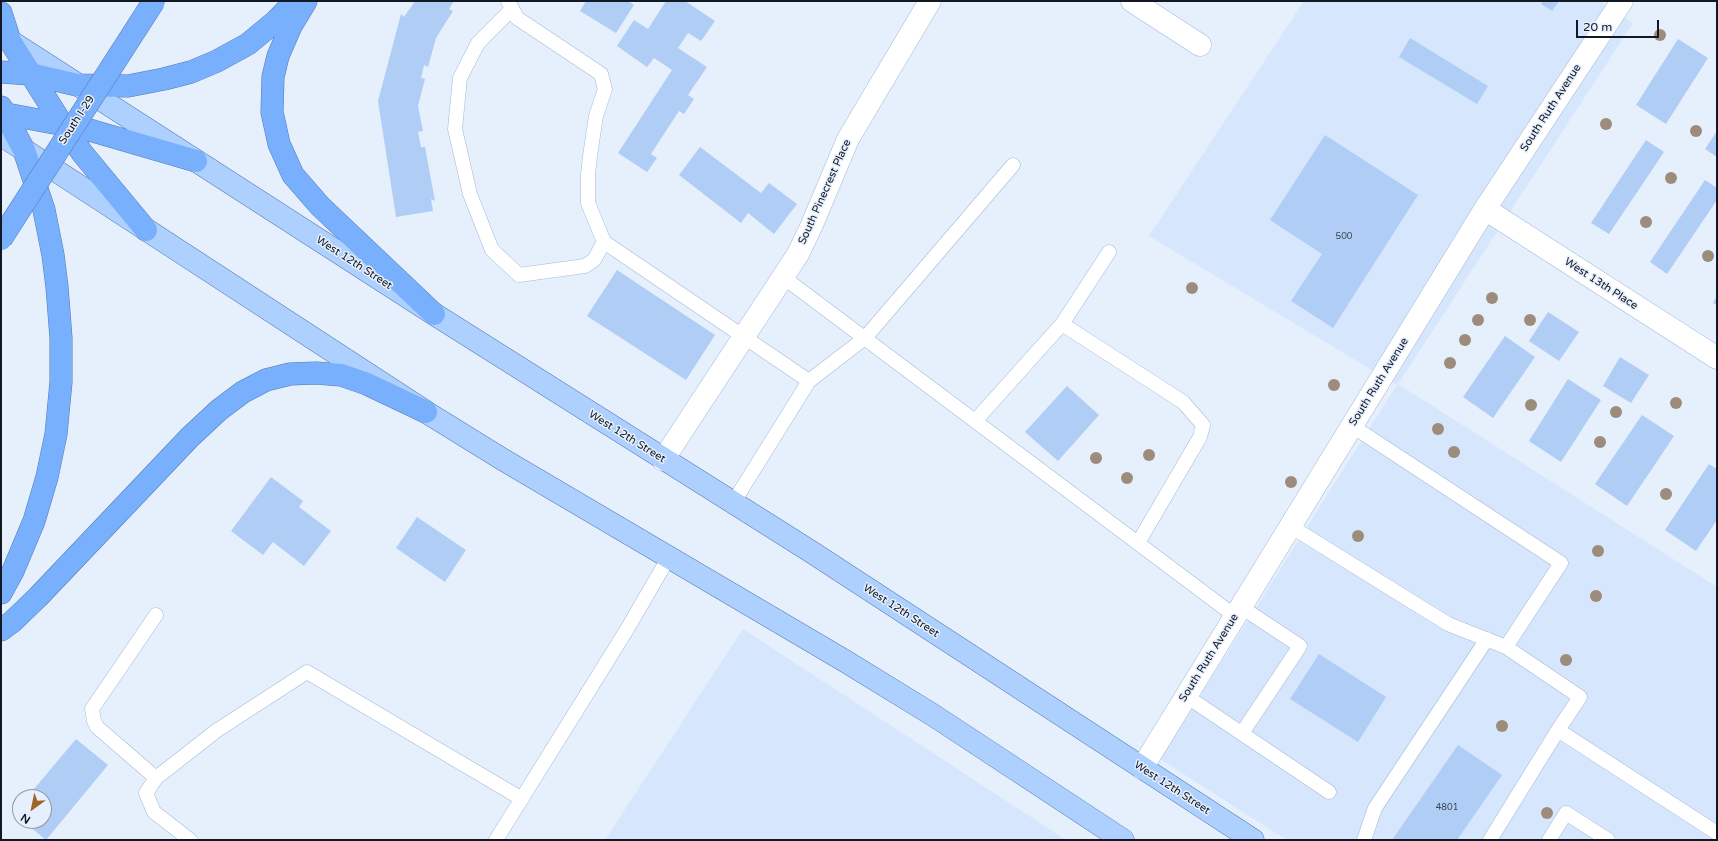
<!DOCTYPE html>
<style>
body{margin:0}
#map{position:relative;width:1718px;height:841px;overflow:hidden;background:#e6effc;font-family:"Varela Round",sans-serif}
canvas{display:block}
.frame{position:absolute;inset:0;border:2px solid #121924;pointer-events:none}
.north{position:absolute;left:12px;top:789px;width:40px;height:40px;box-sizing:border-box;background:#e6effc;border:1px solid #9199a6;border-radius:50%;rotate:213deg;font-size:11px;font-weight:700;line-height:16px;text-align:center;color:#121924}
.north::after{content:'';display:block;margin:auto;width:14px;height:18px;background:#a06426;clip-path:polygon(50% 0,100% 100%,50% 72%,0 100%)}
.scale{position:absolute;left:1576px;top:20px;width:83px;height:18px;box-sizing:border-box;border:2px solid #121924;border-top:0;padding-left:5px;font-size:12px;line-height:14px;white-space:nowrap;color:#121924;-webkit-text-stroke:3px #e6effc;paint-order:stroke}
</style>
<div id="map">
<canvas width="1718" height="841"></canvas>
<div class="frame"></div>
<div class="north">N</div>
<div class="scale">20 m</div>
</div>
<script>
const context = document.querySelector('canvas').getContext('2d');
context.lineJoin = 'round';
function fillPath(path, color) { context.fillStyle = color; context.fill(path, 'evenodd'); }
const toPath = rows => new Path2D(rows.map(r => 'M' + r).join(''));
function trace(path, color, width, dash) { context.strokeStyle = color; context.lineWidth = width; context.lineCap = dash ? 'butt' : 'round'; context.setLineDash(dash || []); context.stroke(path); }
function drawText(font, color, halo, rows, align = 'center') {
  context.font = font + ' "Varela Round",sans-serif'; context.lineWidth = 3; context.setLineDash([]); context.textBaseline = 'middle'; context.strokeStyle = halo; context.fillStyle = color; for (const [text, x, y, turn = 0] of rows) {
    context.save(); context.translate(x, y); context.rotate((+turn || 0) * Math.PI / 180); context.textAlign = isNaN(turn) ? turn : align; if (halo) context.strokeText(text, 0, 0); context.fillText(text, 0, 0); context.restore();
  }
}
fillPath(toPath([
 [1304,1,1599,1,1633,23,1398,384,1717,587,1717,840,1287,840,1160,759,1397,385,1149,236],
 [743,629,1066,840,605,840]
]), '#d6e6fd');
fillPath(toPath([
 [415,1,454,1,449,9,453,11,436,38,428,67,424,65,421,78,425,79,418,106,423,131,418,132,421,147,425,147,435,201,431,199,433,211,396,217,378,101,401,14,404,17],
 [586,1,628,1,634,5,616,33,580,11],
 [666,1,685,1,715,21,701,41,688,33,678,48,707,67,688,95,694,99,684,114,679,111,651,154,657,158,647,172,618,153,672,70,654,58,647,67,617,46,634,20,648,29],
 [1543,1,1559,1,1552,11,1541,4],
 [1410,38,1488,86,1477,104,1399,57],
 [1678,39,1708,58,1666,124,1636,105],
 [1717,131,1717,157,1705,149],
 [1325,135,1418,195,1333,328,1291,301,1322,254,1270,220],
 [1646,140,1664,152,1609,234,1591,223],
 [700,147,761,193,769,183,797,204,774,234,748,213,741,223,679,175],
 [1705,180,1717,188,1717,200,1667,274,1650,262],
 [617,270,715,335,686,380,587,316],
 [1717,296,1717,305,1713,303],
 [1548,312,1579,332,1559,361,1529,341],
 [1505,336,1535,357,1493,418,1463,397],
 [1620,357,1649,375,1631,403,1603,386],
 [1568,379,1601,400,1561,462,1529,441],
 [1067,386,1099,415,1058,461,1025,432],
 [1642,415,1674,436,1627,506,1595,484],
 [1709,464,1717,469,1717,520,1696,551,1665,530],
 [271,477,303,501,299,507,331,531,304,566,273,542,263,555,231,531],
 [417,517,466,550,445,582,396,548],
 [1319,654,1386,697,1358,742,1290,699],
 [76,739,108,765,46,840,23,821,44,821,44,797,38,797,41,794,34,789],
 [1458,745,1502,775,1457,840,1392,840]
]), '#b0cdf6');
const lane = toPath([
 [508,1,517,18,601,74,605,89,596,116,590,156,588,175,588,203,604,242,809,381],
 [512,9,478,43,460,78,455,129,470,194,492,250,519,275,585,266,594,260,604,242],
 [783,277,1235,616],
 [1062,324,1183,402,1203,425,1200,437,1138,543],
 [975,421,1062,324,1109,252],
 [1352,426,1561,563,1506,647],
 [733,503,809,381,865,338,1013,165],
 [1290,526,1448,624,1506,647,1580,697,1558,730],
 [1241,607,1300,646,1242,733],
 [1186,696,1329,792],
 [156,778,97,727,94,721,92,709,156,615],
 [190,840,154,812,146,793,156,778,216,731,307,672,522,799],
 [496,840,626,631,669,557],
 [1364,840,1375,808,1487,639],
 [1490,840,1558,730,1717,833],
 [1549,840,1566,813,1608,840]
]);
const street = toPath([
 [1132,1,1200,45],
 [1485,209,1717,358],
 [663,460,798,254,811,227,848,139,930,1],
 [1142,768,1485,209,1622,1]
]);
const primary = toPath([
 [7,39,434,314,810,551,1253,840],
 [1,135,426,412,502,459,845,661,933,715,1123,840]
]);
const highway = toPath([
 [306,1,291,26,278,56,273,77,272,112,279,144,293,175,320,206,434,314],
 [1,13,10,41,62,124,83,154,146,230],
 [1,72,30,74,77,85,128,86,164,79,191,72,217,61,248,44,277,20,295,1],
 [1,107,24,150,44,210,53,255,57,287,61,338,61,382,56,434,47,477,34,521,13,571,1,593],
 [1,113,86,129,196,161],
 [1,630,12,622,38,597,190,437,219,410,243,392,266,380,290,374,316,373,341,375,367,384,426,412]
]);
trace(lane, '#a4b9d6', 15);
trace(street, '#a4b9d6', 23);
trace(primary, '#547bb2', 23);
trace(highway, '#547bb2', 23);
trace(lane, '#fff', 14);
trace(street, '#fff', 22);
trace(primary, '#aed0fe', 22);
trace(highway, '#78b0fe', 22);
const highwayBridge = toPath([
 [1,239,154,1]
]);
trace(highwayBridge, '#547bb2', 23, []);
trace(highwayBridge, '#78b0fe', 22);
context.fillStyle = '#9d8c7c';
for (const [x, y] of [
 [1660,35],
 [1606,124],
 [1696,131],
 [1671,178],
 [1646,222],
 [1708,256],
 [1192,288],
 [1492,298],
 [1478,320],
 [1530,320],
 [1465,340],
 [1450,363],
 [1334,385],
 [1676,403],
 [1531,405],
 [1616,412],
 [1438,429],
 [1600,442],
 [1454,452],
 [1149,455],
 [1096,458],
 [1127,478],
 [1291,482],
 [1666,494],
 [1358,536],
 [1598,551],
 [1596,596],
 [1566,660],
 [1502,726],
 [1547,813]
]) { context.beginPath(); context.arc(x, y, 6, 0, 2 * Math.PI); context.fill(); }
drawText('9px', '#3a4658', null, [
 ["500",1344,237],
 ["4801",1447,808]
]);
drawText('11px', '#121924', '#e6effc', [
 ["South Ruth Avenue",1551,108,-57],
 ["South I-29",77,120,-57],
 ["South Pinecrest Place",825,192,-66],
 ["West 12th Street",354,263,33],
 ["West 13th Place",1601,284,33],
 ["South Ruth Avenue",1379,382,-58],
 ["West 12th Street",627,437,32],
 ["West 12th Street",901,611,33],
 ["South Ruth Avenue",1209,658,-58],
 ["West 12th Street",1172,788,33]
]);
</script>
